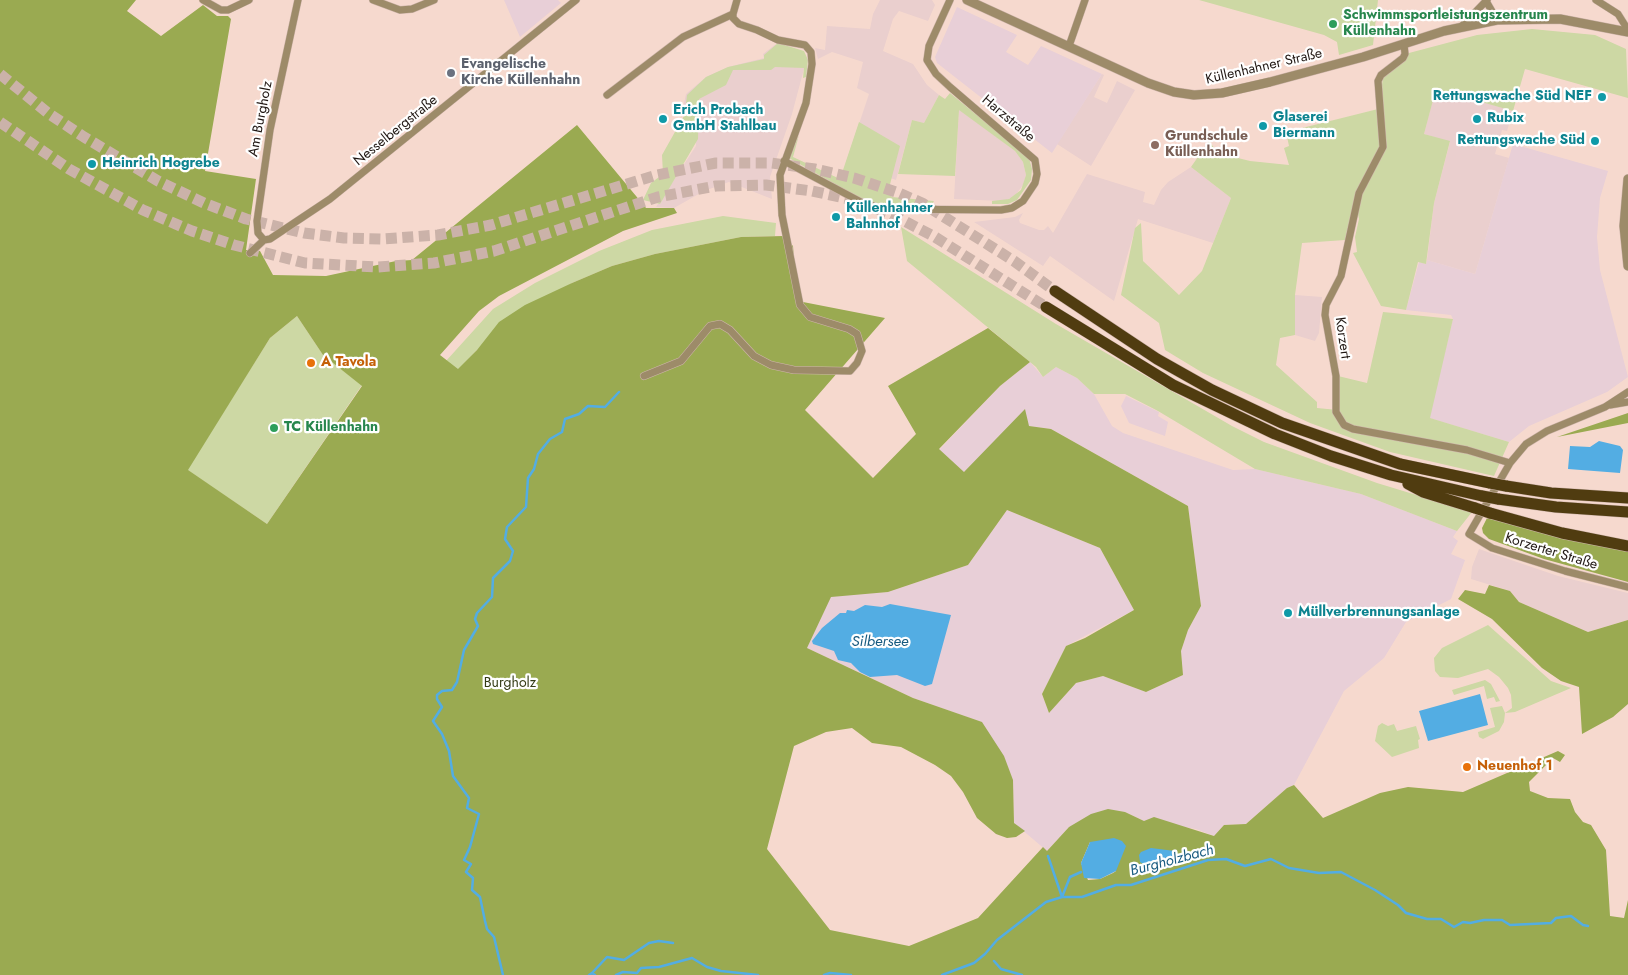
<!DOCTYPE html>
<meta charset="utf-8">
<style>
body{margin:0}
canvas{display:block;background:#f6d9ce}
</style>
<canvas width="1628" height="975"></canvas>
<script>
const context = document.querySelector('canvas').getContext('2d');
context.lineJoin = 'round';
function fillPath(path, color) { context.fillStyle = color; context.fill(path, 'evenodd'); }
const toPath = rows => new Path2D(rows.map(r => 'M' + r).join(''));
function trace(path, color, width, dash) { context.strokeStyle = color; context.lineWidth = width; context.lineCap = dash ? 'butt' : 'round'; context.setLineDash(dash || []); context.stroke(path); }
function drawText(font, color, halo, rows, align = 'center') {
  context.font = font + ' Jost,sans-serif'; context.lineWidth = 4.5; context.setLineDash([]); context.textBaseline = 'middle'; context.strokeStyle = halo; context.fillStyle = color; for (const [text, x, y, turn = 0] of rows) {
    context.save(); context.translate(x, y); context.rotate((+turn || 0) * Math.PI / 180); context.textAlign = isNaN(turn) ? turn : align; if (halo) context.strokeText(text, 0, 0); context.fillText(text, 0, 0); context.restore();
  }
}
fillPath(toPath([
 [880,0,932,0,935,5,928,21,899,11,893,19,883,51,913,64,927,85,939,95,924,123,912,120,896,180,846,163,869,94,857,88,863,62,832,52,818,59,815,48,825,50,827,26,870,29,873,14],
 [776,44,779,49,805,65,792,114,770,177,772,199,729,182,704,191,674,208,656,207,696,146,696,129,683,108,686,94,706,77,728,67,764,58,763,54],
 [1102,74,1104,75,1094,97,1107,103,1117,81,1135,90,1091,166,1057,144],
 [1436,88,1513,111,1507,131,1502,130,1495,154,1509,158,1475,274,1427,260,1434,203,1450,142,1424,134],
 [959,109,1015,151,1023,162,1026,175,1023,185,1014,197,1003,201,954,199],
 [1191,167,1231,198,1213,243,1138,219,1114,301,1050,256,1043,266,974,222,1015,217,1023,213,1019,220,1020,223,1039,230,1044,230,1048,226,1053,233,1087,174,1145,192,1143,202,1154,205,1161,190,1168,182],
 [1295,295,1322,297,1319,333,1315,341,1295,335],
 [1479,549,1558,576,1628,593,1628,620,1588,632,1519,602,1510,591,1471,579,1472,567]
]), '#eacfce');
fillPath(toPath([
 [504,0,558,0,561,3,520,37],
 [957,7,1017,35,1006,52,1028,65,1041,46,1102,74,1052,153,937,63,935,57],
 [1513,144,1608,171,1600,198,1597,237,1600,270,1628,377,1607,392,1529,426,1509,442,1429,418,1453,319,1451,315,1406,310,1419,262,1426,264,1427,260,1475,274],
 [1030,362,1043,377,1056,367,1077,378,1094,394,1112,426,1123,433,1233,470,1255,469,1361,494,1457,531,1453,537,1458,541,1451,554,1465,560,1451,599,1406,622,1384,658,1344,691,1294,785,1287,788,1246,824,1224,825,1214,836,1196,829,1144,821,1125,812,1069,827,1047,851,1014,823,1013,780,981,722,913,698,807,648,831,596,888,592,968,565,1007,510,1100,548,1134,610,1066,646,1042,694,1049,713,1076,683,1103,676,1146,692,1183,675,1181,651,1188,630,1201,606,1188,506,1051,429,1028,426,964,473,939,450,1000,386],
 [1126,396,1159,412,1158,416,1168,422,1165,436,1129,423,1121,406]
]), '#e8cfd7');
fillPath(toPath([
 [1199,0,1378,0,1373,45,1339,55,1337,42,1324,35],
 [1532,29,1595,35,1626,49,1628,98,1525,69,1513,111,1436,89,1424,134,1450,141,1434,203,1426,264,1418,262,1406,310,1381,306,1353,253,1357,252,1355,237,1359,219,1357,210,1360,197,1385,150,1386,144,1381,92,1383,77,1405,61,1409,53,1477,35],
 [778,43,804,51,808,60,806,77,803,78,804,68,775,67,771,70,733,70,726,85,699,99,698,139,660,204,643,200,651,183,663,174,662,155,685,114,687,95,706,77,728,67,764,59,764,55],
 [950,93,1029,158,1032,169,1031,180,1017,200,1008,204,992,204,992,201,1009,199,1021,190,1026,175,1023,162,1015,151,959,110,955,176,898,174,912,120,924,123,939,95,945,99],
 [1378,109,1381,146,1356,192,1345,240,1302,243,1295,295,1295,335,1280,338,1276,365,1317,402,1317,408,1338,410,1338,376,1367,383,1383,312,1453,319,1430,418,1509,442,1494,476,1390,452,1310,423,1203,373,1165,350,1159,323,1121,295,1135,228,1141,223,1143,261,1179,295,1202,271,1231,198,1191,167,1209,141,1218,153,1250,161,1289,165,1284,148,1289,146,1286,132],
 [859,122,900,146,888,192,892,197,934,201,932,204,876,204,865,201,789,158,799,135,793,157,840,179],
 [723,216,776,223,775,236,741,237,655,254,612,266,572,283,477,350,458,370,446,361,493,309,535,283,599,251,652,230],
 [901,227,1056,324,1232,426,1264,442,1377,483,1472,512,1457,531,1361,494,1255,469,1158,411,1125,394,1094,394,1077,378,1056,367,1043,377,1036,367,907,261],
 [297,316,323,355,362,385,267,524,187,470,270,338],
 [1488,625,1551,681,1571,688,1515,712,1505,713,1504,722,1499,731,1483,739,1479,737,1478,732,1495,727,1490,708,1502,706,1505,713,1512,708,1511,695,1508,688,1499,677,1488,669,1458,678,1440,677,1435,671,1434,658,1442,648],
 [1485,680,1491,684,1500,701,1496,702,1494,697,1487,699,1484,686,1454,695,1452,690],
 [1382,723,1388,726,1394,724,1397,731,1416,726,1420,739,1418,740,1419,748,1392,757,1375,741,1378,726]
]), '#cdd8a4');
fillPath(toPath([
 [0,0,136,0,127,11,161,36,203,5,217,16,228,16,231,19,205,171,256,179,246,250,260,251,273,275,326,276,396,261,412,260,577,125,646,208,674,208,677,213,623,231,499,296,479,311,440,355,458,369,477,350,499,322,525,305,572,283,612,266,655,254,741,237,784,236,793,246,796,285,803,302,885,318,805,410,873,478,916,434,888,386,988,328,1030,362,1000,386,939,449,964,472,1025,409,1029,426,1051,429,1188,506,1201,606,1188,630,1181,651,1183,675,1146,692,1103,676,1076,683,1049,713,1042,694,1066,646,1085,638,1134,610,1100,548,1007,510,968,565,888,592,831,597,807,648,913,698,982,722,1004,756,1013,780,1014,823,1025,831,1016,837,1007,838,996,834,977,818,963,792,951,776,935,765,901,747,872,743,852,728,826,732,794,746,767,849,830,930,909,946,978,918,1043,847,1047,851,1069,827,1091,814,1108,809,1125,812,1144,821,1154,817,1214,836,1224,825,1246,824,1287,788,1294,785,1323,818,1380,793,1408,787,1463,792,1558,751,1565,755,1560,762,1553,758,1529,782,1530,791,1548,798,1570,799,1575,812,1583,822,1591,825,1606,850,1610,916,1624,918,1628,900,1628,975,0,975],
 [297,316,323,355,362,386,267,524,188,470,270,338],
 [1090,842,1116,871,1113,873,1100,879,1088,880,1081,863],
 [1628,413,1628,423,1557,437],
 [1488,516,1628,550,1628,582,1544,559,1489,539,1483,533,1482,528],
 [1489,585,1510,591,1519,602,1588,632,1628,620,1628,704,1613,717,1582,734,1579,687,1561,681,1542,668,1492,619,1458,599,1465,590,1485,594]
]), '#9aaa51');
fillPath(toPath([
 [1599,441,1620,446,1623,450,1620,473,1568,469,1570,446,1590,447],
 [890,604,951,615,932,684,925,686,897,675,870,677,860,672,851,663,838,660,834,651,813,644,812,641,822,628,840,613,846,613,847,610,854,611,865,605,882,607],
 [1480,694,1488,725,1428,741,1419,711],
 [1114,838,1122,841,1126,846,1116,871,1100,879,1084,878,1081,863,1090,842],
 [1151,848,1175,851,1182,859,1168,868,1150,869,1140,862,1139,855,1141,852]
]), '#53ade3');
trace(toPath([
 [1048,856,1062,897],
 [1062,897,1070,877,1081,872],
 [994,961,1001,969,1022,975],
 [592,973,607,957,624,960,649,943,659,941,673,943],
 [503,975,494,937,487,929,485,921,480,897,472,890,473,878,466,872,471,864,464,860,470,847,479,814,467,808,469,798,453,776,449,751,442,734,433,721,442,707,437,699,437,695,442,691,452,690,457,682,464,650,478,626,475,619,477,613,492,597,493,578,510,561,513,551,505,539,507,527,526,507,528,478,534,469,538,454,550,439,562,432,565,419,579,414,588,406,605,407,619,392],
 [589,975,592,973,595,975],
 [616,975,623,972,637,973,641,968,659,967,692,958,707,967,721,971,758,975],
 [824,975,830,973,851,975],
 [942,975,974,963,985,954,997,940,1046,902,1062,897,1082,897,1116,885,1131,885,1208,860,1226,859,1245,866,1271,859,1289,868,1319,873,1341,872,1375,890,1398,905,1406,913,1427,919,1441,919,1454,927,1463,922,1470,923,1484,920,1502,920,1510,925,1551,923,1556,918,1571,916,1583,925,1588,926]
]), '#53ade3', 2.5);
trace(toPath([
 [0,74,48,113,84,137,158,181,204,203,246,219,304,233,344,238,382,239,438,235,491,225,657,175,716,163,771,163,815,169,854,178,899,193,922,203,1014,261,1055,291],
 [0,122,69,169,143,210,192,231,234,245,305,263,377,267,434,263,494,251,658,197,716,186,766,185,812,191,849,199,891,214,935,237,1046,307]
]), '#cbb2a9', 11, [11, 5.5]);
const minor = toPath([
 [203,0,221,10,228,10,249,0],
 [373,0,400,10,412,9,434,0],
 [1596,0,1618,14,1628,30],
 [1486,1,1497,20],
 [1462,26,1487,0],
 [1404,44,1405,54,1403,58,1381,75,1378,81,1383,147,1359,193,1341,276,1326,305,1325,315,1336,376,1336,412,1344,425,1353,429,1467,450,1510,463],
 [1069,46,1085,0],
 [607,95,683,37,733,14,737,0],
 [784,161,861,202,883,209,1001,210,1012,208,1023,201,1035,183,1037,174,1035,160,950,87,936,74,927,60,929,46,950,0],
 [264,240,258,233,257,221,270,130,298,0],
 [250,253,264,240,270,239,330,199,576,0],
 [644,376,681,361,710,326,720,324,730,330,754,356,771,365,794,370,850,371,857,363,862,351,857,334,849,329,810,317,800,305,782,215,780,175,806,103,812,64,811,52,805,45,778,40,757,30,739,24,733,18,733,14],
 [1628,392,1605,407,1547,431,1526,444,1510,463,1469,534,1492,548,1565,571,1628,587],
 [1610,405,1628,402]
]);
const tertiary = toPath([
 [967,0,1148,83,1174,92,1194,95,1222,93,1270,82,1363,57,1444,31,1497,20,1560,19,1628,32],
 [1628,179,1624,226,1628,266]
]);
const trunk = toPath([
 [1055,291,1157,359,1212,390,1282,423,1400,464,1490,483],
 [1046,307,1173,385,1275,434,1331,456,1391,475,1482,496],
 [1408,484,1423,492,1475,508],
 [1506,486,1551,493,1628,498],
 [1498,499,1556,507,1628,512],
 [1490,513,1562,533,1628,546]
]);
trace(minor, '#cfb6ac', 8);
trace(tertiary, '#cfb6ac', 10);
trace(trunk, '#cfb6ac', 12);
trace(minor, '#9d8b69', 7);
trace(tertiary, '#9d8b69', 9);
trace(trunk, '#503c10', 11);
const trunkBridge = toPath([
 [1490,483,1506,486],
 [1482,496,1498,499],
 [1475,508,1490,513]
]);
trace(trunkBridge, '#cfb6ac', 12, []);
trace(trunkBridge, '#503c10', 11);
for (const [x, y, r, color] of [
 [1333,24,5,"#2e9e5b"],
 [451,73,5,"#6b7280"],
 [1602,97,5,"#0f9aa8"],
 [663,119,5,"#0f9aa8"],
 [1477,119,5,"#0f9aa8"],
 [1263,126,5,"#0f9aa8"],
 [1595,141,5,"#0f9aa8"],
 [1155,145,5,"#8d6e63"],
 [92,164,5,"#0f9aa8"],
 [836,217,5,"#0f9aa8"],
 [311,363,5,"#e8710a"],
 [274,428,5,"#2e9e5b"],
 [1288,613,5,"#0f9aa8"],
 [1467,767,5,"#e8710a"]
]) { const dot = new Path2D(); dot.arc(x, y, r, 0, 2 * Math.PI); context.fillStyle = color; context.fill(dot); trace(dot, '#fff', 2); }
drawText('bold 14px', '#27864d', '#fff', [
 ["Schwimmsportleistungszentrum",1343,16],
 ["Küllenhahn",1343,32],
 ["TC Küllenhahn",284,428]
], 'left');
drawText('bold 14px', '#5b616d', '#fff', [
 ["Evangelische",461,65],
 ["Kirche Küllenhahn",461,81]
], 'left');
drawText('14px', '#201713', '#fff', [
 ["Küllenhahner Straße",1264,67,-13],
 ["Am Burgholz",261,119,-79],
 ["Harzstraße",1008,119,40],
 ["Nesselbergstraße",396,131,-39],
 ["Korzert",1342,338,82],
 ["Korzerter Straße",1551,552,17]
]);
drawText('bold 14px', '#0d838f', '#fff', [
 ["Rettungswache Süd NEF",1592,97,"right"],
 ["Erich Probach",673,111],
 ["GmbH Stahlbau",673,127],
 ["Glaserei",1273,118],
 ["Biermann",1273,134],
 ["Rubix",1487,119],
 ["Rettungswache Süd",1585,141,"right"],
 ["Heinrich Hogrebe",102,164],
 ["Küllenhahner",846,209],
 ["Bahnhof",846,225],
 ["Müllverbrennungsanlage",1298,613]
], 'left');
drawText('bold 14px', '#785e54', '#fff', [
 ["Grundschule",1165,137],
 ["Küllenhahn",1165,153]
], 'left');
drawText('bold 14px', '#c56008', '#fff', [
 ["A Tavola",321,363],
 ["Neuenhof 1",1477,767]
], 'left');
drawText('14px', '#343b15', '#fff', [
 ["Burgholz",510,684]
]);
drawText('italic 15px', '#185b80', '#fff', [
 ["Silbersee",880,642],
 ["Burgholzbach",1172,861,-15]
]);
</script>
